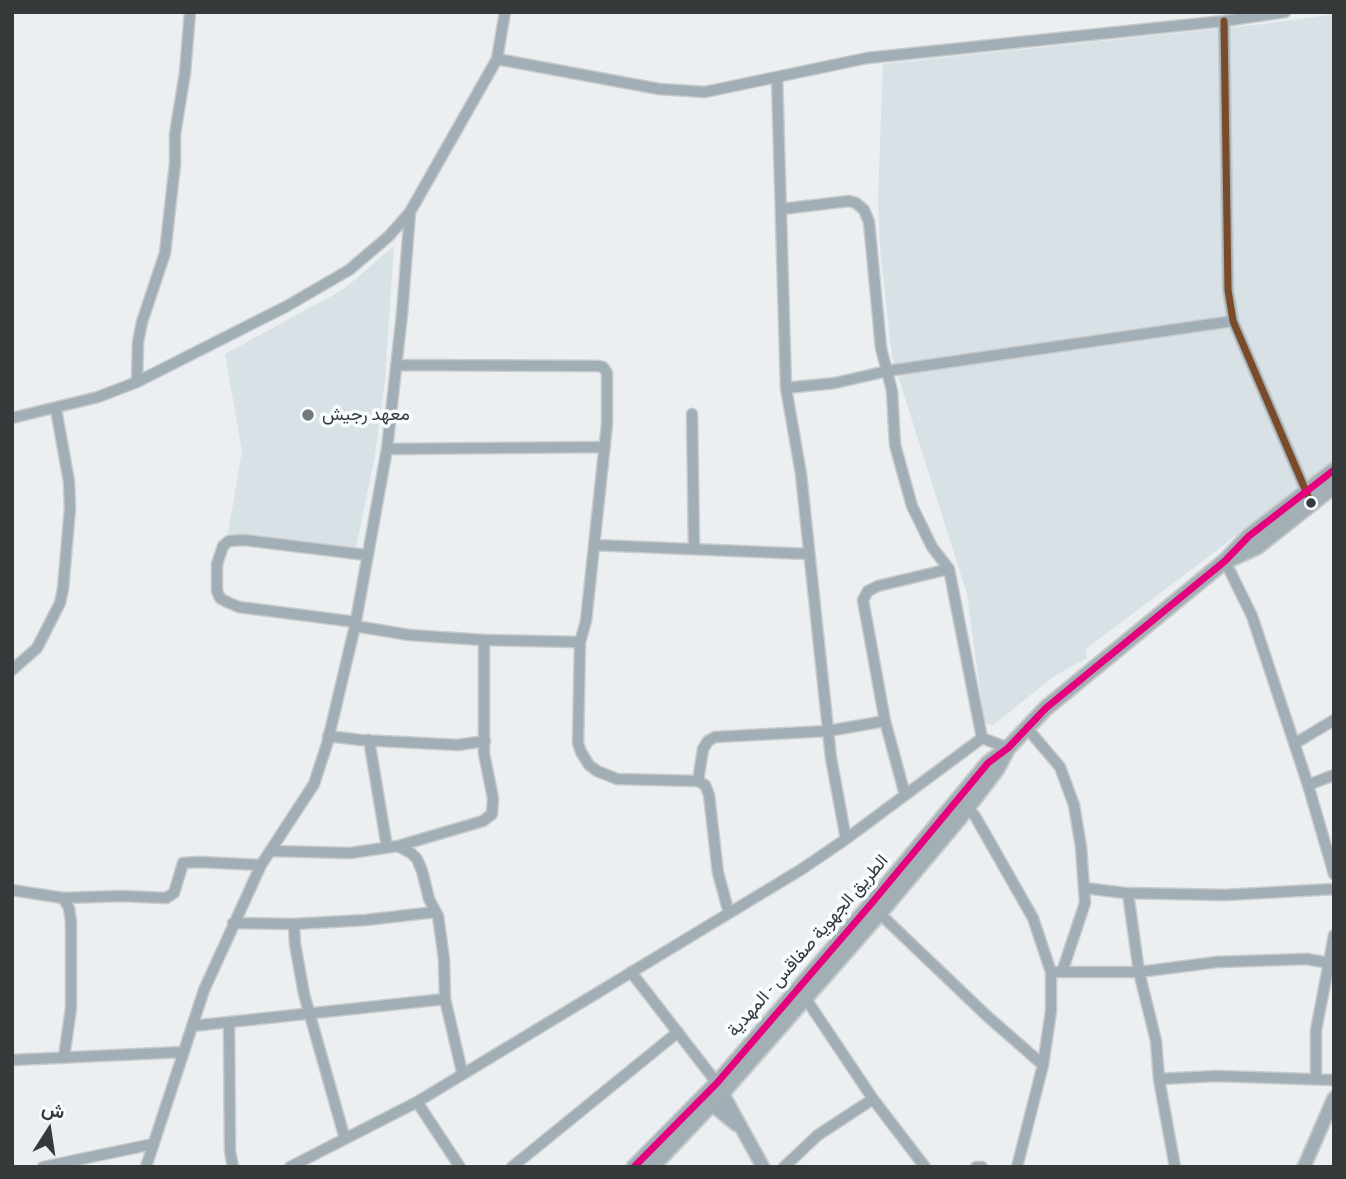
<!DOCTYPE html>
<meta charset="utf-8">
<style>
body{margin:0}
#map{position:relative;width:1346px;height:1179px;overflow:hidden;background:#ebeff1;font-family:"PT Sans Narrow",Vazirmatn,sans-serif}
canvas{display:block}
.frame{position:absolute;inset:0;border:14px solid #36393a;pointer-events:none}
.north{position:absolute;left:14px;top:1095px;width:70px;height:70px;-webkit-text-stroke:5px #f7fdff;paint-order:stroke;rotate:12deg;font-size:19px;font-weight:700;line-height:28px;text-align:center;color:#36393a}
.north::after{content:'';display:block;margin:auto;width:24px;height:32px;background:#36393a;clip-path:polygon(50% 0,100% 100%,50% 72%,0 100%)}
</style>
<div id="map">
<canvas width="1346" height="1179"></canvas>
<div class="frame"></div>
<div class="north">ش</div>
</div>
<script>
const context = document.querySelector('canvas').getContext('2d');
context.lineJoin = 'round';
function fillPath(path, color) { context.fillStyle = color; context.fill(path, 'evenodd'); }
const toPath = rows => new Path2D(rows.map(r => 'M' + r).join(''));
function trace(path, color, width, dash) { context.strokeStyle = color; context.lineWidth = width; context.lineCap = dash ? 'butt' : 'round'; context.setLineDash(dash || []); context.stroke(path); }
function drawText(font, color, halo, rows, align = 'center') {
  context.font = font + ' "PT Sans Narrow",Vazirmatn,sans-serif'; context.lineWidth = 7; context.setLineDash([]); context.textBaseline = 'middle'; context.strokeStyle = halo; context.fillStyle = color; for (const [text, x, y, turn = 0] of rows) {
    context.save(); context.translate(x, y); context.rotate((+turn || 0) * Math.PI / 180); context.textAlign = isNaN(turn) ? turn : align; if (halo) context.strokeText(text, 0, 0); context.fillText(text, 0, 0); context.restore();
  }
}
fillPath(toPath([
 [1334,14,1334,462,1086,649,1087,658,1053,677,993,725,987,724,984,720,967,594,892,357,880,248,878,199,883,64,1255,25],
 [394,246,385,380,375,455,356,548,228,534,242,451,225,354,344,289]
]), '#d8e1e5');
const minor = toPath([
 [1224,21,1228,290,1233,321,1308,496],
 [497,59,659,89,705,92,867,58,1224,21,1285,12],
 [777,78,786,388,835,383,887,371,1233,321],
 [782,209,849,201,856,203,864,210,869,222,881,348,892,391,895,445,912,506,932,547,949,569],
 [396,365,598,366,603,367,607,373,607,424,586,621,580,642,484,640],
 [137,382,138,342,142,322,165,253,175,164,175,134,185,73,190,12],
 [786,388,801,474,831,758,846,839],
 [692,414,694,548],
 [12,418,98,397,137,382,287,306,349,270,389,236,410,212,497,59,505,12],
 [387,449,605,447],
 [594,545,809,554],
 [1225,561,1252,616,1308,785,1334,874],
 [356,622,239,607,227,602,220,598,217,591,217,564,223,546,229,541,244,540,367,555],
 [355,626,409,635,484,640,484,754,493,798,492,814,483,821,398,846],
 [580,642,578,743,581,752,589,765,597,771,617,779,698,781,705,785,709,795,718,873,729,913],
 [12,670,37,648,60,603,63,589,70,508,69,482,56,409],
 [885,721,863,600,868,591,878,586,949,569,982,738],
 [1027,728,1060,767,1074,805,1081,847,1085,903,1062,972],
 [328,736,361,740,458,745,485,741],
 [369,740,387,847],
 [1294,744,1334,720],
 [698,781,703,749,708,741,715,737,828,731,885,721,905,795],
 [1308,785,1334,775],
 [964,805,975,816,1033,918,1051,972,1051,1011,1043,1065,1017,1167],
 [270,851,350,853,398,846,411,853,417,859,422,871,429,899,438,916,444,959,445,999],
 [1085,888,1125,893,1225,895,1334,889],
 [12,890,63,898,122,896,166,898,174,893,183,863,199,862,261,865],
 [1128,893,1139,972,1217,962,1307,959,1329,963,1316,1030,1316,1079],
 [63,898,69,908,71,922,71,1008,64,1057],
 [877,911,987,1016,1043,1065],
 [233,923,294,924,366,920,435,912],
 [294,924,295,944,304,994,345,1139],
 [1329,963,1334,935],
 [631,972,717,1083],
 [1051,972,1139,972,1156,1041,1159,1079,1217,1076,1334,1080],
 [229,1022,230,1151,233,1167],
 [192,1026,445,999,462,1072],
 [12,1060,183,1052],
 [1159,1079,1175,1167],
 [873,1099,925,1167],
 [417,1102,460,1167],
 [43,1167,153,1144],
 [146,1167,204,990,261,865,314,784,327,744,355,626,387,449,402,314,410,212],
 [290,1167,417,1102,802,869,846,839,982,738,1008,748],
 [512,1167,678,1032],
 [784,1167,818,1135,873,1099,806,999],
 [976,1167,982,1167]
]);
const tertiary = toPath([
 [718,1085,763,1167],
 [705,1099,737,1125],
 [1304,1167,1334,1098]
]);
const primary = toPath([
 [1233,558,1257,547,1334,486],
 [634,1167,717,1083,871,904,988,763,1008,748,1046,708,1225,561,1249,536,1334,470],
 [652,1167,723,1092,879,914,958,820,997,769,1007,750]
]);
trace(minor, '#c8cbcc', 13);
trace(tertiary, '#c8cbcc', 16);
trace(primary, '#c8cbcc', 18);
trace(minor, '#a2aeb5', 10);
trace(tertiary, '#a2aeb5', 12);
trace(primary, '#a2afb5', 14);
trace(toPath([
 [1224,21,1228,290,1233,321,1311,503]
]), '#7a4b2a', 7);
trace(toPath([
 [634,1167,717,1083,871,904,988,763,1008,748,1046,708,1225,561,1249,536,1334,470]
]), '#e5007d', 7);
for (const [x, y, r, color] of [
 [308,415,7,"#75797a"],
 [1311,503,6,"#36393a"]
]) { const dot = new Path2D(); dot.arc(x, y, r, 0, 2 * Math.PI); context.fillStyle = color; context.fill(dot); trace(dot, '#f7fdff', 2.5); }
drawText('18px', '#36393a', '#f7fdff', [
 ["معهد رجيش",322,415]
], 'left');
drawText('18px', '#36393a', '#f7fdff', [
 ["الطريق الجهوية صفاقس - المهدية",808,946,-49]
]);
</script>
